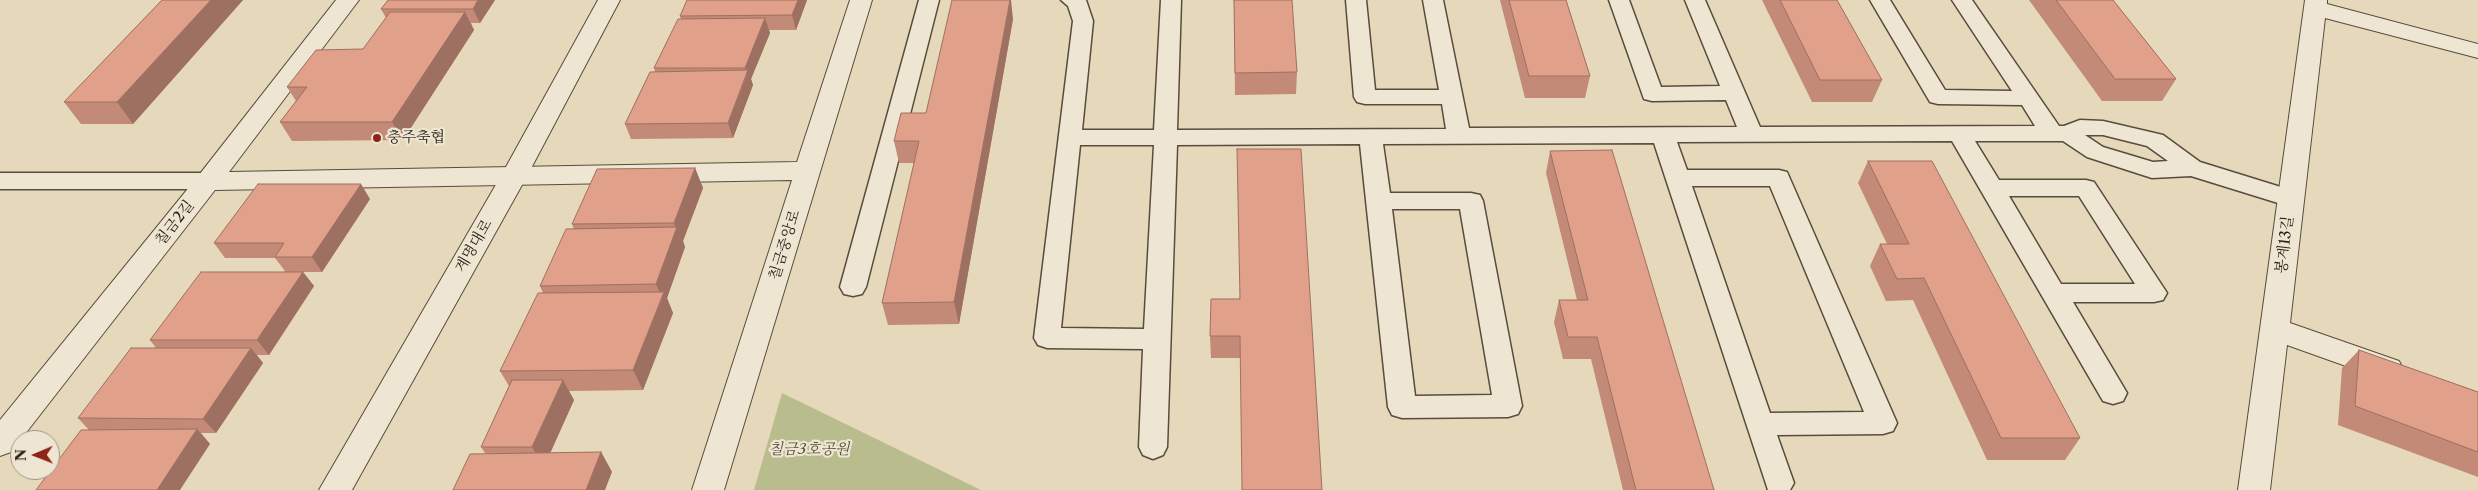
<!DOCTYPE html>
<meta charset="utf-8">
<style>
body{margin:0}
#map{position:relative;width:2478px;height:490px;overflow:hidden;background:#e5d8bb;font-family:"Libre Caslon Text",serif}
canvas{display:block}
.north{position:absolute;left:10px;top:430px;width:50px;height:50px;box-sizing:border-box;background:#eee6d3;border:1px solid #9f9685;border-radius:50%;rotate:269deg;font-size:14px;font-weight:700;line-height:20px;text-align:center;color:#291e11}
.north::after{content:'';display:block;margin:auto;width:18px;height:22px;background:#8f2418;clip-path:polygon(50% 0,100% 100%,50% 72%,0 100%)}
</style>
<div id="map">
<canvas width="2478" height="490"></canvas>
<div class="north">N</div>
</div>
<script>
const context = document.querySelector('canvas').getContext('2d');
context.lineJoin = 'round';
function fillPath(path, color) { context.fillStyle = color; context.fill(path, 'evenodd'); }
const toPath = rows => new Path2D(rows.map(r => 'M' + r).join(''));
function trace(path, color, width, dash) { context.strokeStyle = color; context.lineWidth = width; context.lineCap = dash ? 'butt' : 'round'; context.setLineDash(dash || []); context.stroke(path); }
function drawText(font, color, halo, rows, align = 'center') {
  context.font = font + ' "Libre Caslon Text","Noto Serif KR",serif'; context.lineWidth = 4.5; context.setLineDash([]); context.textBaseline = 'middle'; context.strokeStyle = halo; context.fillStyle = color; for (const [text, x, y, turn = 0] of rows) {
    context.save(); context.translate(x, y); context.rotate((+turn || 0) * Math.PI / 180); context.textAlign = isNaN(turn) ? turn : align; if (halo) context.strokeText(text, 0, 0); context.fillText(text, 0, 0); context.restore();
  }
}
fillPath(toPath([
 [782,393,981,490,754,490]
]), '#b9bd8d');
const service = toPath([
 [919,0,939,0,866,287,862,294,853,296,844,294,840,287,919,0],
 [1061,0,1086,0,1093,21,1082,130,1154,130,1161,0,1181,0,1177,130,1446,129,1442,104,1365,104,1357,102,1354,97,1346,0,1366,0,1375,90,1439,90,1423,0,1443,0,1469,128,1737,127,1726,100,1652,101,1644,99,1609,0,1629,0,1661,87,1720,86,1685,0,1705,0,1760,127,2035,126,2022,105,1938,104,1930,102,1870,0,1890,0,1945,90,2012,91,1952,0,1972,0,2059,126,2064,126,2080,120,2103,121,2163,135,2200,162,2300,193,2303,199,2300,205,2291,207,2191,176,2152,178,2087,157,2063,141,1975,141,1999,180,2086,180,2094,182,2167,293,2163,300,2154,302,2073,302,2127,393,2123,401,2113,404,2103,401,1952,141,1677,142,1687,170,1779,170,1787,172,1897,423,1893,431,1883,434,1777,435,1794,483,1790,490,1768,490,1654,143,1383,144,1390,193,1471,193,1480,195,1483,201,1522,406,1518,414,1508,417,1402,418,1392,415,1388,407,1360,144,1177,145,1167,447,1163,455,1153,459,1143,455,1139,447,1143,349,1047,348,1038,345,1034,338,1073,21,1068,6,1061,0],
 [2085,135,2103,135,2147,146,2168,161,2153,162,2103,147,2085,135],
 [1080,145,1154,145,1144,329,1061,328,1080,145],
 [1692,186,1770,186,1864,412,1770,413,1692,186],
 [2009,196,2079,196,2135,284,2061,284,2009,196],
 [1392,209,1460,209,1492,395,1415,396,1392,209],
 [0,173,208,173,216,175,220,181,216,187,208,189,0,189,0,173]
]);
const minor = toPath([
 [336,0,359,0,229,172,797,162,850,0,872,0,724,490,692,490,792,180,215,190,11,452,0,456,0,420,199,175,336,0],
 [2305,0,2327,0,2327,4,2478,44,2478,58,2325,18,2290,323,2399,361,2403,369,2399,377,2388,381,2287,345,2270,490,2238,490,2305,0]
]);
const tertiary = toPath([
 [598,0,620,0,527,176,352,490,319,490,501,176,598,0]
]);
trace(service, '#584c3c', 3);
trace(minor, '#584c3c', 2);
trace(tertiary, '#584c3c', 2);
fillPath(service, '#eee6d3');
fillPath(minor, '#eee6d3');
fillPath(tertiary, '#eee6d3');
fillPath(toPath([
 [162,0,243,0,133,124,81,124,64,102],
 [388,0,495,0,480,23,471,23,474,30,403,140,292,141,280,122,296,101,287,87,363,49,386,18,381,9],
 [807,0,796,30,769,30,770,33,751,79,753,85,733,138,631,139,625,124,655,71,654,68,681,19,680,16],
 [1234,0,1297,72,1296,94,1235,95],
 [1500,0,1566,0,1590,76,1585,98,1525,98],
 [1762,0,1837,0,1882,80,1872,102,1812,102],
 [2029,0,2113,0,2176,79,2162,101,2102,101],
 [1013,19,959,324,888,325,882,303,914,163,899,163,894,141,926,113],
 [1301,149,1240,358,1211,358,1210,336,1239,299],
 [1550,151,1714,490,1623,490,1591,359,1563,359,1554,322,1559,300,1577,300,1546,173],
 [1868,161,2080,438,2065,460,1987,460,1913,300,1886,301,1870,266,1880,244,1887,244,1858,183],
 [695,168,703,188,683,241,685,247,667,298,673,313,643,390,569,391,574,400,550,453,601,452,612,472,485,453,481,447,509,386,500,371,543,293,540,286,574,229,572,224],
 [370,199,322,272,303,272,314,286,269,355,257,355,263,363,216,433,201,433,210,444,89,430,78,418,156,348,150,340,285,271,275,258,225,258,214,243],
 [2359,350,2478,392,2478,477,2338,425,2342,368]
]), '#c28a77');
fillPath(toPath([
 [211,0,243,0,133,124,117,102],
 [478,0,495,0,480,23,473,9],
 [798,0,807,0,796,30,792,15],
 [1010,0,1011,0,1013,19,959,324,954,302],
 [465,12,474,30,403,140,392,122],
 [765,18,770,33,751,79,753,85,733,138,728,123,747,75,745,68],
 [695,168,703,188,683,241,685,247,667,298,673,313,643,390,633,370,662,298,656,284,676,229,674,223],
 [361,184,370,199,322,272,312,257],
 [303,272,314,286,269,355,257,340],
 [251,348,263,363,216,433,203,419],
 [563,380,574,400,544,467,532,447],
 [197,429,210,444,180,490,157,490],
 [601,452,612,472,605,490,586,490]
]), '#9e7061');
const building = toPath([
 [162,0,211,0,117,102,64,102,162,0],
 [388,0,478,0,473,9,381,9,388,0],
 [687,0,798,0,792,15,680,16,687,0],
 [952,0,1010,0,954,302,882,303,919,141,894,141,901,113,926,113,952,0],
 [1234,0,1292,0,1297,72,1235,73,1234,0],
 [1509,0,1566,0,1590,76,1529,76,1509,0],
 [1780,0,1837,0,1882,80,1820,80,1780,0],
 [2056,0,2113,0,2176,79,2115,79,2056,0],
 [390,12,465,12,392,122,280,122,307,87,287,87,316,50,363,49,390,12],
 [765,18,745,68,654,68,678,19,765,18],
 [748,70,728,123,625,124,650,72,748,70],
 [1237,149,1301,149,1322,490,1242,490,1240,336,1210,336,1211,299,1240,299,1237,149],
 [1612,150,1714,490,1636,490,1597,337,1568,337,1559,300,1588,300,1550,151,1612,150],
 [1868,161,1932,161,2080,438,2001,438,1924,278,1897,279,1880,244,1909,244,1868,161],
 [695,168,674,223,572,224,597,169,695,168],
 [258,184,361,184,312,257,275,257,284,243,214,243,258,184],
 [677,227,656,284,540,286,566,229,677,227],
 [201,272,303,272,257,340,150,340,201,272],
 [664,292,633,370,500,371,538,293,664,292],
 [131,348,251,348,203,419,78,418,131,348],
 [2359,350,2478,392,2478,452,2355,406,2359,350],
 [512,380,563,380,532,447,481,447,512,380],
 [197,429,157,490,36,490,81,430,197,429],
 [601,452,586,490,453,490,470,454,601,452]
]);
fillPath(building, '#e1a08a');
trace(building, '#9e7061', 1);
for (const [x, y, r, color] of [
 [377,138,5,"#8f2418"]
]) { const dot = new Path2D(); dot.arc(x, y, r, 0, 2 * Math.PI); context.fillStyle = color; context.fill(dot); trace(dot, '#eee6d3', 2); }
drawText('15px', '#291e11', '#eee6d3', [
 ["충주축협",387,138]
], 'left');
drawText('15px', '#291e11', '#eee6d3', [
 ["칠금2길",175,223,-52],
 ["칠금중앙로",785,245,-73],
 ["봉계13길",2285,245,-83],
 ["계명대로",474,246,-60]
]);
drawText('italic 15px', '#544e36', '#eee6d3', [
 ["칠금3호공원",809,450]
]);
</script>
